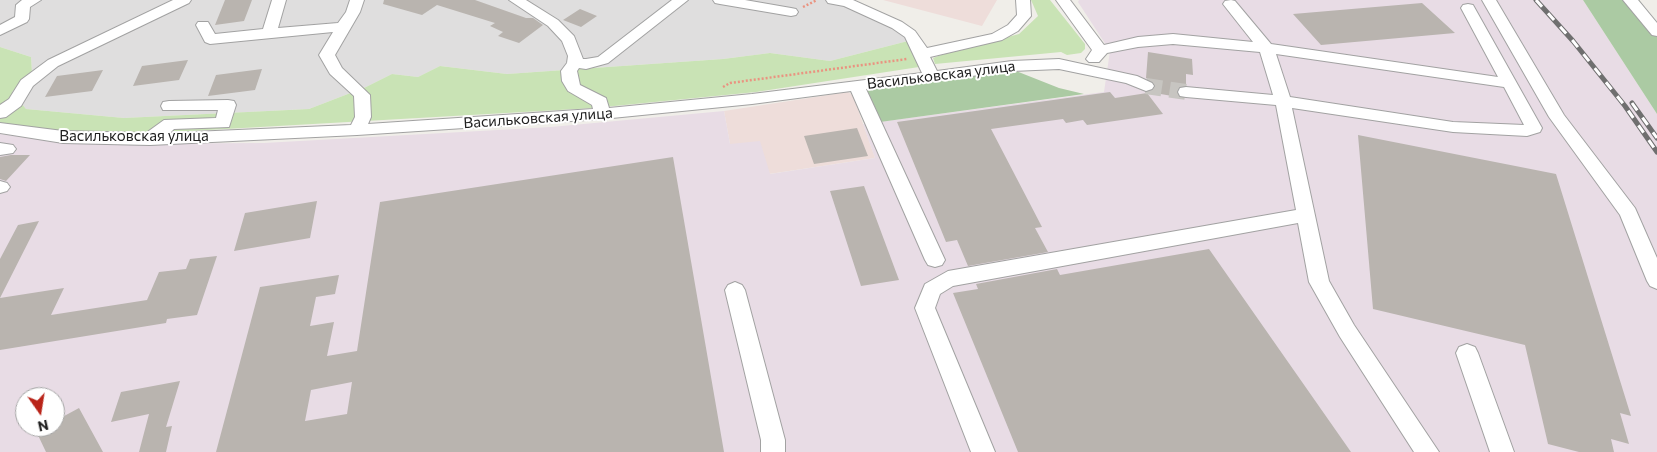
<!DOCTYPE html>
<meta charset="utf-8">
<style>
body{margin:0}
#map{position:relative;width:1657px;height:452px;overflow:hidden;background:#f0eee9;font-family:Commissioner,sans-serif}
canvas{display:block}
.north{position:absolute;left:15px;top:387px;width:50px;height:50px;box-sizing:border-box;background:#fff;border:1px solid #a6a6a6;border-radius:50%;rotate:167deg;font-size:14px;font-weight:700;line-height:20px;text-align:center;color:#212121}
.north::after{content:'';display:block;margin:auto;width:18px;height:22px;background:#b92419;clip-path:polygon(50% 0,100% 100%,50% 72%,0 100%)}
</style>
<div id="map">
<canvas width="1657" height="452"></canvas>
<div class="north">N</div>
</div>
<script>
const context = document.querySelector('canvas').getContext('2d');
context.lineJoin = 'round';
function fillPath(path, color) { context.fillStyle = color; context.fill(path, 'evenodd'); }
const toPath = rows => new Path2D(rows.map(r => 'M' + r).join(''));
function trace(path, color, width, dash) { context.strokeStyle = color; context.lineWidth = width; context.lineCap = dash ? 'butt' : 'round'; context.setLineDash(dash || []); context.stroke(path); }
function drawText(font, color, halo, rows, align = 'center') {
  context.font = font + ' Commissioner,sans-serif'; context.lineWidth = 4; context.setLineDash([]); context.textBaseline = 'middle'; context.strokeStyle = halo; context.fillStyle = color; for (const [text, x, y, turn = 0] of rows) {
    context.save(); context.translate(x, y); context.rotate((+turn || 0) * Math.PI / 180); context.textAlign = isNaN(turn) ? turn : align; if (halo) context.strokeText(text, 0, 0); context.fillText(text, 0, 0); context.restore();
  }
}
fillPath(toPath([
 [0,0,838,0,902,32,908,41,830,61,770,53,723,59,507,74,440,66,418,77,392,74,366,87,309,109,124,118,26,109,12,92,32,73,31,57,0,47]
]), '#dfdede');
fillPath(toPath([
 [883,0,997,0,982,26],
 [848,92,853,95,875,158,769,174,730,144,724,111]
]), '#eeddda');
fillPath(toPath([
 [1079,0,1583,0,1657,114,1657,452,0,452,0,134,80,144,264,143,551,127,724,111,730,144,760,141,770,174,875,158,863,124,1104,92,1110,51,1078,2],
 [25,397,55,397,55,427,25,427]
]), '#e8dce5');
fillPath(toPath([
 [1031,0,1050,0,1085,44,1085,49,1081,53,1067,55,1061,52,935,64,933,58,941,55,1019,34,1038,16],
 [908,41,919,67,756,92,594,108,155,133,65,134,0,123,0,47,31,57,32,73,12,92,26,109,124,118,309,109,366,87,392,74,418,77,440,66,507,74,723,59,770,53,830,61]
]), '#c9e3b5');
fillPath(toPath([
 [1583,0,1639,0,1657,24,1657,114],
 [1016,71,1059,88,1084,94,880,122,866,90,870,87]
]), '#abcaa3');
fillPath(toPath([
 [225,0,252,0,244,21,215,25],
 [384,0,475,0,526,18,533,18,543,25,519,43,498,36,503,32,490,26,495,23,437,5,422,15,383,4],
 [1422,3,1455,33,1321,45,1293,14],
 [580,9,597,16,581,27,563,20],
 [1148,52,1192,59,1193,75,1186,74,1186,85,1178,87,1176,91,1178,97,1149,92,1154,90,1156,85,1146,78],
 [188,60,179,80,133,86,142,66],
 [262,69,255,90,208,96,216,75],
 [103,70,92,91,45,97,57,76],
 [1110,92,1115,98,1147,93,1163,114,1087,125,1083,120,1066,123,1063,119,991,129,1042,227,1035,228,1048,252,968,266,957,240,946,242,897,122],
 [857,128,868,156,814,164,804,136],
 [1358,135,1556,174,1631,416,1620,413,1629,444,1611,439,1614,452,1579,452,1548,444,1525,345,1373,309],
 [11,155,30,155,6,181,0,179,0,157],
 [673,157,724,452,216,452,260,287,339,275,335,294,316,297,310,326,334,322,327,356,357,351,380,202],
 [352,382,347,414,305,421,311,390],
 [864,186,899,280,861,286,830,191],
 [317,201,310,238,234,251,245,213],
 [39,221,0,298,64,288,51,315,147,300,159,272,186,269,190,259,217,256,197,315,167,319,166,323,0,350,0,259,18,225],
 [1209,249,1351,452,1018,452,953,293,978,289,976,284,1057,269,1060,275],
 [180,381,166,427,172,426,166,452,139,452,149,414,111,422,121,392],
 [79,408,103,452,46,452,36,431,44,427,55,427,55,421]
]), '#b9b4af');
trace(toPath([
 [1146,86,1186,92]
]), '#c7c5c1', 16, [16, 8]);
const minor = toPath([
 [22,0,41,0,30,7,29,19,27,22,0,35,0,25,15,17,16,5,22,0],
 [173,0,191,0,189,3,58,66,33,86,21,106,6,117,0,118,0,105,9,99,21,80,48,60,173,0],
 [272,0,286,0,278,28,338,23,346,12,350,0,364,0,360,12,335,55,342,68,370,95,371,117,368,124,593,109,592,105,568,91,562,81,561,71,567,63,568,56,562,41,548,26,509,0,526,0,558,20,574,36,583,59,586,59,598,57,672,0,688,0,608,63,586,69,579,68,577,71,580,85,606,98,609,108,752,94,922,73,905,37,892,28,844,6,828,3,826,0,853,0,902,22,915,31,927,48,992,34,1008,25,1017,15,1016,0,1030,0,1031,16,1018,31,1002,40,930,57,937,71,1012,61,1059,59,1137,76,1152,83,1154,86,1152,89,1146,91,1126,83,1059,69,1012,71,866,89,945,260,942,265,935,267,928,265,925,260,851,91,752,104,602,119,357,135,150,145,63,143,0,133,0,123,63,131,146,133,164,120,216,118,218,110,163,110,161,106,163,102,169,101,228,100,234,101,236,105,229,127,174,129,170,133,351,125,355,117,354,96,330,74,319,55,333,32,210,44,205,42,196,25,198,22,208,22,215,34,263,29,272,0],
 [713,0,745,0,791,8,796,9,798,12,796,15,791,16,720,4,715,3,713,0],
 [1056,0,1070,0,1104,45,1138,37,1173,34,1253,42,1223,4,1225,1,1231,0,1235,1,1271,44,1498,77,1461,8,1463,5,1468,4,1473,5,1542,128,1540,132,1527,136,1453,132,1292,108,1329,281,1354,325,1439,452,1414,452,1340,337,1309,282,1298,223,953,286,940,294,935,308,995,452,971,452,915,308,925,284,948,271,1296,210,1276,105,1186,97,1180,96,1178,92,1180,88,1186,87,1273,95,1260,52,1173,44,1138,47,1107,53,1099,62,1089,62,1086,59,1092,50,1056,0],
 [1276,54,1504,87,1524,125,1453,122,1290,97,1276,54],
 [1482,0,1496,0,1564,115,1635,208,1657,258,1657,289,1650,286,1647,281,1620,215,1549,117,1482,0],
 [1623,0,1638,0,1657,23,1657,36,1652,35,1623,0],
 [0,143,13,145,16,149,13,153,0,155,0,143],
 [0,181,7,183,10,187,7,191,0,193,0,181],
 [735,282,742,285,745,290,785,440,785,452,761,452,761,440,725,290,728,285,735,282],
 [1467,344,1475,347,1478,353,1514,452,1490,452,1456,353,1459,347,1467,344]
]);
trace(minor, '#a2a2a2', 2);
trace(toPath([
 [803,7,817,0],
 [723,87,730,83,907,59]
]), '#ea9380', 2.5, [2, 2]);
fillPath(minor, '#fff');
const rail = toPath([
 [1536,0,1573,41,1625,106,1657,152],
 [1632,103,1657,138]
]);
trace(rail, '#6f6f6f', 5);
trace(rail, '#fff', 3, [9]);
drawText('15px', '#212121', '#fff', [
 ["Васильковская улица",941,75,-7],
 ["Васильковская улица",538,118,-4],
 ["Васильковская улица",134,136]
]);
</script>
